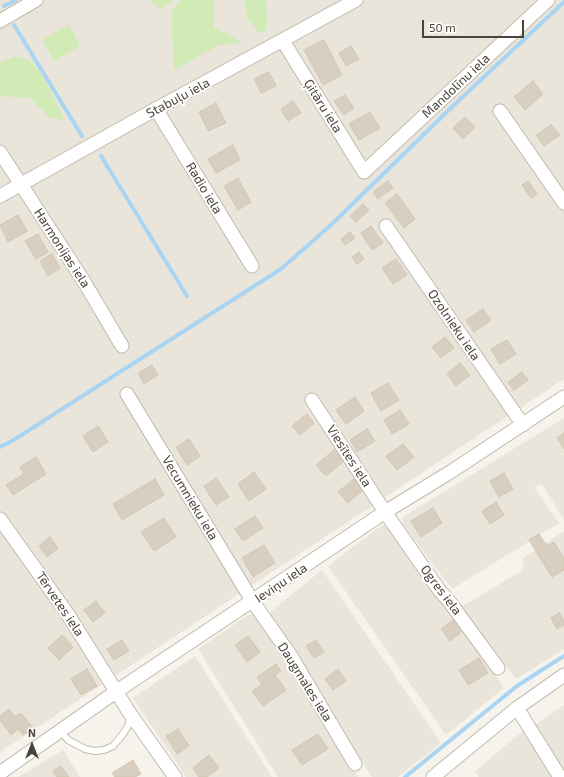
<!DOCTYPE html>
<meta charset="utf-8">
<style>
body{margin:0}
#map{position:relative;width:564px;height:777px;overflow:hidden;background:#f6f3ec;font-family:"Exo 2",sans-serif}
canvas{display:block}
.north{position:absolute;left:12px;top:725px;width:40px;height:40px;-webkit-text-stroke:3px #fff;paint-order:stroke;rotate:0deg;font-size:11px;font-weight:700;line-height:16px;text-align:center;color:#4b4439}
.north::after{content:'';display:block;margin:auto;width:14px;height:18px;background:#4b4439;clip-path:polygon(50% 0,100% 100%,50% 72%,0 100%)}
.scale{position:absolute;left:422px;top:20px;width:102px;height:18px;box-sizing:border-box;border:2px solid #4b4439;border-top:0;padding-left:5px;font-size:12px;line-height:14px;white-space:nowrap;color:#4b4439;-webkit-text-stroke:3px #fff;paint-order:stroke}
</style>
<div id="map">
<canvas width="564" height="777"></canvas>
<div class="north">N</div>
<div class="scale">50 m</div>
</div>
<script>
const context = document.querySelector('canvas').getContext('2d');
context.lineJoin = 'round';
function fillPath(path, color) { context.fillStyle = color; context.fill(path, 'evenodd'); }
const toPath = rows => new Path2D(rows.map(r => 'M' + r).join(''));
function trace(path, color, width, dash) { context.strokeStyle = color; context.lineWidth = width; context.lineCap = dash ? 'butt' : 'round'; context.setLineDash(dash || []); context.stroke(path); }
function drawText(font, color, halo, rows, align = 'center') {
  context.font = font + ' "Exo 2",sans-serif'; context.lineWidth = 4; context.setLineDash([]); context.textBaseline = 'middle'; context.strokeStyle = halo; context.fillStyle = color; for (const [text, x, y, turn = 0] of rows) {
    context.save(); context.translate(x, y); context.rotate((+turn || 0) * Math.PI / 180); context.textAlign = isNaN(turn) ? turn : align; if (halo) context.strokeText(text, 0, 0); context.fillText(text, 0, 0); context.restore();
  }
}
fillPath(toPath([
 [0,0,564,0,564,379,0,752],
 [564,418,564,520,542,484,534,487,559,523,452,589,403,525,403,517],
 [382,525,395,530,504,688,446,735,328,566],
 [564,531,564,649,516,679,461,607,523,570,523,558],
 [322,570,441,743,398,777,372,777,269,613],
 [248,615,258,615,358,777,278,777,198,649],
 [195,656,272,777,186,777,133,698],
 [564,705,564,772,535,725],
 [524,730,554,777,479,777,475,771],
 [63,750,80,777,18,777]
]), '#eae5da');
fillPath(toPath([
 [150,0,173,0,161,10],
 [181,0,215,0,214,2,214,27,241,42,217,46,174,70,171,11],
 [244,0,266,0,267,29,260,34,247,18],
 [69,25,80,46,54,61,42,39],
 [16,56,31,61,43,76,65,120,50,118,30,98,0,96,0,63]
]), '#d2eab5');
trace(toPath([
 [4,6,16,0],
 [14,25,82,136],
 [101,156,187,296],
 [0,447,12,441,281,269,332,224,453,106,564,2],
 [405,777,517,686,564,656]
]), '#a9d4f2', 4);
const building = toPath([
 [324,40,342,75,323,85,304,50,324,40],
 [351,46,359,59,346,66,339,53,351,46],
 [269,72,276,86,261,93,254,79,269,72],
 [533,81,543,94,525,110,514,97,533,81],
 [345,95,354,108,344,115,334,101,345,95],
 [293,101,301,113,288,121,281,109,293,101],
 [216,103,226,123,208,131,199,112,216,103],
 [370,112,380,128,359,140,349,124,370,112],
 [465,117,475,127,463,139,453,128,465,117],
 [551,125,560,135,544,146,536,135,551,125],
 [233,145,240,160,216,173,208,159,233,145],
 [238,178,251,202,238,210,224,186,238,178],
 [388,181,393,188,378,199,373,192,388,181],
 [528,181,537,194,531,198,522,185,528,181],
 [397,194,415,219,404,228,385,203,397,194],
 [363,204,369,210,356,222,350,216,363,204],
 [18,215,27,231,8,242,0,225,18,215],
 [371,226,383,243,372,250,361,233,371,226],
 [350,232,355,238,345,245,341,239,350,232],
 [38,234,48,252,36,259,25,241,38,234],
 [359,252,364,259,357,264,352,257,359,252],
 [52,254,60,268,48,276,40,261,52,254],
 [396,259,407,275,393,284,382,268,396,259],
 [483,309,491,320,474,332,466,320,483,309],
 [445,337,454,348,441,358,432,347,445,337],
 [507,340,516,354,500,364,491,349,507,340],
 [460,363,470,375,456,386,447,374,460,363],
 [152,365,158,375,144,384,138,373,152,365],
 [522,372,528,380,514,390,508,382,522,372],
 [388,383,399,400,381,411,371,393,388,383],
 [355,397,364,411,346,424,336,410,355,397],
 [400,410,409,424,392,434,384,420,400,410],
 [307,414,314,423,300,435,292,426,307,414],
 [98,426,108,442,93,452,83,436,98,426],
 [367,429,375,441,357,452,350,440,367,429],
 [564,433,564,449,557,438,564,433],
 [189,439,200,456,187,465,176,447,189,439],
 [403,444,414,457,397,470,386,456,403,444],
 [334,450,344,461,326,476,316,465,334,450],
 [36,457,46,474,13,495,6,485,24,474,20,467,36,457],
 [254,472,266,489,249,501,238,484,254,472],
 [504,473,513,489,499,497,490,481,504,473],
 [216,478,229,497,216,505,204,486,216,478],
 [155,479,164,495,122,520,113,504,155,479],
 [354,479,363,490,348,503,338,492,354,479],
 [496,502,504,515,490,524,482,511,496,502],
 [433,508,442,523,421,537,411,521,433,508],
 [255,516,263,528,243,541,235,529,255,516],
 [164,518,176,537,154,551,141,532,164,518],
 [539,534,547,546,554,542,564,558,564,570,552,577,529,540,539,534],
 [50,537,58,548,47,557,39,546,50,537],
 [264,545,275,563,253,577,242,558,264,545],
 [96,601,105,613,93,622,84,610,96,601],
 [559,613,564,620,564,625,557,629,551,618,559,613],
 [453,620,461,632,450,641,441,629,453,620],
 [62,635,73,647,59,660,48,648,62,635],
 [248,636,260,652,247,662,235,645,248,636],
 [122,640,129,651,114,660,107,649,122,640],
 [316,640,324,652,314,658,306,646,316,640],
 [479,658,488,673,468,685,459,670,479,658],
 [276,664,281,671,275,675,286,690,263,706,252,691,262,685,257,677,276,664],
 [87,669,97,686,81,695,71,679,87,669],
 [338,669,346,681,333,690,325,679,338,669],
 [9,709,15,717,21,713,33,728,23,735,18,729,11,735,0,720,0,716,9,709],
 [178,729,189,746,177,754,166,736,178,729],
 [318,734,328,749,302,765,292,750,318,734],
 [209,755,219,768,207,777,199,777,193,768,209,755],
 [133,760,141,774,135,777,115,777,112,773,133,760],
 [61,766,69,777,57,777,53,771,61,766]
]);
fillPath(building, '#d8cfc1');
trace(building, '#d3c7b4', 1);
const lane = toPath([
 [60,730,68,740,85,749,95,751,104,750,113,746,123,734,128,726,130,716]
]);
const street = toPath([
 [0,21,36,0],
 [283,41,364,172,548,0],
 [156,109,252,266],
 [500,111,564,203],
 [0,152,83,280,122,346],
 [0,196,156,109,356,0],
 [386,226,523,425],
 [127,394,253,602,291,656,355,764],
 [312,400,385,512,440,591,449,601,498,668],
 [0,519,67,613,129,712,175,777],
 [517,708,560,777],
 [0,773,117,691,385,512,452,471,564,397],
 [433,777,517,708,564,675]
]);
trace(lane, '#c2bbae', 8);
trace(street, '#c2bbae', 15);
trace(lane, '#fff', 6);
trace(street, '#fff', 13);
drawText('13px', '#4b4439', '#fff', [
 ["Mandolīnu iela",456,86,-43],
 ["Stabuļu iela",178,98,-28],
 ["Ģitāru iela",323,106,58],
 ["Radio iela",204,188,59],
 ["Harmonijas iela",62,248,57],
 ["Ozolnieku iela",454,325,56],
 ["Viesītes iela",349,456,57],
 ["Vecumnieku iela",190,498,59],
 ["Ieviņu iela",281,583,-34],
 ["Ogres iela",441,590,53],
 ["Tērvetes iela",60,604,56],
 ["Daugmales iela",305,682,58]
]);
</script>
